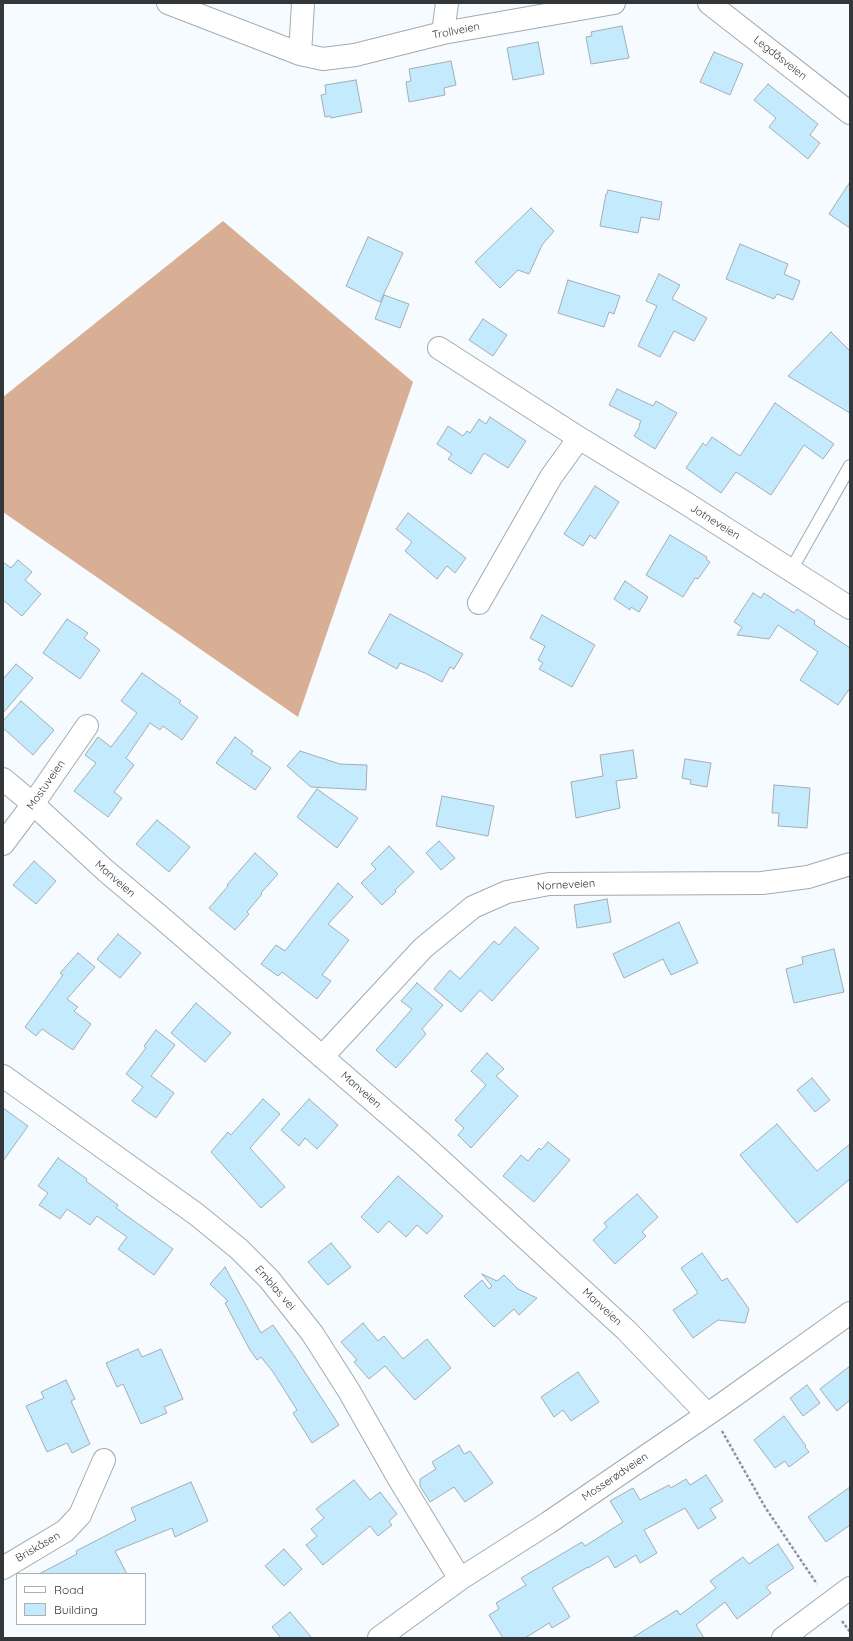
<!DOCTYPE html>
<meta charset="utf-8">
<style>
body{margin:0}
#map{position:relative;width:853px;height:1641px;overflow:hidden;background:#f5fbfe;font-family:Quicksand,sans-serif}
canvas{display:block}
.frame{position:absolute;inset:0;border:4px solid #343739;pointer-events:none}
.legend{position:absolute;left:16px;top:1573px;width:130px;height:52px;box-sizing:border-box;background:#fff;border:1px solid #aeafb0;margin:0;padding:5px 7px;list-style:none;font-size:12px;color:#343739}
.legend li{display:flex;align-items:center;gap:8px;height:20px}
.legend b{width:20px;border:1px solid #aeafb0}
</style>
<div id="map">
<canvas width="853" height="1641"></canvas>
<div class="frame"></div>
<ul class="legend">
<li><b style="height:5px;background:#fff"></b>Road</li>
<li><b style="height:11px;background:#c4eafe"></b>Building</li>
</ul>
</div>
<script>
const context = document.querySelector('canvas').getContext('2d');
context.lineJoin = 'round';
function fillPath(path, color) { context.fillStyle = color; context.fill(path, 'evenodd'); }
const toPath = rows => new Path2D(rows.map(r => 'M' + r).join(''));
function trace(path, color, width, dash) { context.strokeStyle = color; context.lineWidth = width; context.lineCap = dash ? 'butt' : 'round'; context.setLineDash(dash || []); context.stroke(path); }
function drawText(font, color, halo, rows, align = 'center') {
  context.font = font + ' Quicksand,sans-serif'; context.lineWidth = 3.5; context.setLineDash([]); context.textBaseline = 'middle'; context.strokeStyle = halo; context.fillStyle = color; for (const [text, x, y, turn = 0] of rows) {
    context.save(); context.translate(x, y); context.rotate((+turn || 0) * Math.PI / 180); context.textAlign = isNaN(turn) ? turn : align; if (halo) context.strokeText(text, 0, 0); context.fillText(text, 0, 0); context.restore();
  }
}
fillPath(toPath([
 [223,221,413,382,298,717,3,512,3,397]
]), '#d8af94');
const building = toPath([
 [622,26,629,58,591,64,586,37,592,36,591,32,622,26],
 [538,42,544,74,513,80,507,48,538,42],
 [714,52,743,64,730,95,700,82,714,52],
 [451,61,456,85,444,88,445,95,409,102,406,82,411,81,409,69,451,61],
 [356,80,362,112,331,118,330,116,325,117,321,95,326,94,325,85,356,80],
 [768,84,818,124,810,135,820,143,808,159,769,127,776,118,754,100,768,84],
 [850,182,850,228,829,214,850,182],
 [608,190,662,202,659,220,641,217,638,233,600,226,606,194,607,194,608,190],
 [531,208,554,231,542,245,529,274,518,270,500,288,475,262,531,208],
 [368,237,403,253,380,302,346,286,368,237],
 [740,244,788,264,784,274,800,281,793,300,777,294,774,299,726,279,740,244],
 [659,274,680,285,672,299,707,318,694,341,674,331,660,357,638,346,657,306,646,301,659,274],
 [568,280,620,296,614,314,609,312,604,327,558,313,568,280],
 [384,295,409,304,400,328,375,319,384,295],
 [483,319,507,335,493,356,469,340,483,319],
 [831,332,850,351,850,413,788,376,831,332],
 [617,389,653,406,656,401,677,413,655,449,634,436,640,426,639,425,641,421,609,405,617,389],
 [775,403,834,444,823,459,804,445,771,495,736,472,721,493,686,468,703,443,706,446,712,437,740,456,775,403],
 [490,417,526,441,508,468,484,453,471,474,448,459,452,454,437,444,448,426,463,436,467,431,470,433,479,419,486,424,490,417],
 [595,486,619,502,595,539,590,535,583,546,564,534,595,486],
 [408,513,466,558,455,573,447,566,437,579,405,551,412,542,396,529,408,513],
 [670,535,707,557,706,559,710,562,698,579,695,578,683,597,646,575,670,535],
 [18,560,32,572,25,580,41,594,22,616,3,600,3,562,11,568,18,560],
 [625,581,648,597,639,612,631,607,630,610,614,599,625,581],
 [753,593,761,598,764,593,794,613,797,609,815,621,814,624,850,648,850,688,838,705,800,680,818,652,778,625,769,639,737,635,742,627,734,622,753,593],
 [390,614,463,654,454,669,450,667,442,682,425,673,400,663,397,669,368,653,390,614],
 [542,615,595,645,572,687,539,669,543,663,538,660,545,646,530,638,542,615],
 [67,619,88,633,84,638,100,650,80,679,43,653,67,619],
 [16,664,33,678,3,713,3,679,16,664],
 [142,673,181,701,179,703,198,717,182,740,163,726,160,730,150,723,126,758,134,765,114,792,122,798,108,817,74,791,96,763,85,755,98,737,111,747,137,713,121,701,142,673],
 [21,701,54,730,33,755,3,728,3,721,21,701],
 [235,737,253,751,251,754,271,768,255,790,216,763,235,737],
 [633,750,637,778,616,781,620,808,576,818,571,782,603,776,600,755,633,750],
 [300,751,340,764,367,765,366,790,311,787,287,766,300,751],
 [685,759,711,763,707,787,690,784,691,780,682,778,685,759],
 [774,785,810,788,807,828,778,826,779,813,772,813,774,785],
 [317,789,358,818,337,848,297,817,317,789],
 [442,796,494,806,488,836,436,826,442,796],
 [157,820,190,847,169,872,136,844,157,820],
 [439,841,455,858,441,870,426,853,439,841],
 [389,846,414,872,395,890,396,892,382,905,361,883,376,869,371,864,389,846],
 [255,853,278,874,261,893,262,894,247,912,249,914,235,930,209,908,228,886,227,885,255,853],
 [34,861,56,881,36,904,13,885,34,861],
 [338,883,353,897,328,924,349,940,322,975,331,981,317,999,282,972,278,976,261,964,276,945,285,951,338,883],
 [607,899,611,922,577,928,574,905,607,899],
 [679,922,698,963,671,975,663,959,624,978,613,954,679,922],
 [515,927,539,948,492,1001,480,990,461,1012,434,989,450,970,460,979,494,941,499,945,515,927],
 [118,934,141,953,120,978,97,959,118,934],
 [834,949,844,992,794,1003,786,969,803,964,802,957,834,949],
 [78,953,95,967,67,999,78,1007,74,1011,91,1024,73,1050,42,1029,36,1036,25,1027,63,975,60,973,78,953],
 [417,983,443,1005,422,1029,426,1034,396,1068,376,1050,412,1009,401,1001,417,983],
 [196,1003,231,1033,205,1062,171,1033,196,1003],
 [156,1030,175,1045,151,1076,174,1093,156,1118,132,1101,143,1087,126,1074,146,1048,144,1046,156,1030],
 [487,1053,504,1069,496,1076,518,1096,471,1148,458,1135,464,1128,455,1120,486,1085,471,1071,487,1053],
 [812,1078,830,1100,815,1112,797,1090,812,1078],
 [263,1099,280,1114,250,1148,285,1187,261,1208,211,1152,228,1132,231,1135,263,1099],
 [309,1099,338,1125,317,1149,305,1138,299,1146,281,1130,309,1099],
 [3,1108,28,1126,3,1161,3,1108],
 [777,1124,817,1171,850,1144,850,1179,797,1223,740,1155,777,1124],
 [548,1142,570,1160,534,1202,503,1176,521,1155,528,1161,539,1148,541,1150,548,1142],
 [58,1158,87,1179,86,1181,118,1205,116,1208,173,1249,154,1275,118,1249,127,1237,97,1216,90,1225,67,1209,60,1219,39,1205,48,1193,38,1186,58,1158],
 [398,1176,443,1216,427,1234,417,1225,406,1237,389,1221,378,1233,361,1217,398,1176],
 [637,1194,658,1217,642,1232,646,1236,615,1264,593,1240,607,1227,604,1223,637,1194],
 [331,1243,351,1267,328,1285,308,1262,331,1243],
 [702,1253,722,1281,727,1278,749,1309,745,1323,718,1320,693,1338,673,1310,698,1293,681,1268,702,1253],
 [225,1267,261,1333,273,1325,295,1357,339,1425,312,1443,293,1413,297,1410,273,1372,261,1357,257,1360,250,1350,225,1303,228,1301,210,1284,225,1267],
 [482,1274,497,1281,504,1275,518,1289,537,1298,519,1315,514,1309,494,1327,464,1296,482,1280,489,1289,492,1286,482,1274],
 [363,1323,378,1341,384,1336,403,1359,427,1339,451,1368,415,1400,385,1366,369,1379,354,1362,357,1360,341,1342,363,1323],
 [138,1349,142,1357,161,1349,183,1399,164,1407,167,1413,141,1424,123,1384,117,1387,106,1363,138,1349],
 [850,1366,850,1400,837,1411,820,1389,850,1366],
 [578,1372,599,1402,571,1421,563,1410,554,1417,541,1397,578,1372],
 [66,1380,75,1399,71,1401,90,1444,72,1453,67,1443,47,1452,26,1406,44,1398,41,1392,66,1380],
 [807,1385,820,1403,803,1416,790,1398,807,1385],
 [784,1416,806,1446,805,1447,809,1452,789,1467,785,1461,775,1468,754,1440,784,1416],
 [459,1445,464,1454,470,1451,493,1483,465,1502,454,1487,430,1502,420,1486,420,1479,436,1469,432,1462,459,1445],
 [706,1475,723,1501,710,1509,716,1518,698,1529,685,1508,644,1530,657,1553,640,1563,636,1555,615,1568,608,1556,588,1568,588,1567,552,1588,570,1617,552,1628,549,1623,525,1638,503,1638,489,1615,499,1609,496,1603,526,1585,521,1578,582,1542,585,1546,623,1522,610,1501,633,1488,640,1500,669,1485,671,1488,686,1479,690,1485,706,1475],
 [354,1480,370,1500,380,1492,397,1514,389,1521,392,1525,378,1536,370,1526,323,1565,306,1545,317,1536,311,1529,324,1518,316,1509,354,1480],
 [191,1482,208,1521,175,1537,172,1528,115,1551,127,1574,39,1574,77,1554,76,1551,136,1520,131,1508,191,1482],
 [850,1487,850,1525,826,1542,808,1517,850,1487],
 [778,1544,794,1568,766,1587,771,1593,737,1619,725,1602,696,1625,704,1638,632,1638,677,1610,680,1615,716,1588,710,1581,743,1557,749,1564,778,1544],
 [284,1549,302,1569,284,1586,265,1566,284,1549],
 [290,1612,312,1638,281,1638,272,1627,290,1612]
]);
fillPath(building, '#c4eafe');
trace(building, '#a4adb2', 1);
const lane = toPath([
 [791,570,850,466]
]);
const street = toPath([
 [168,3,300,54,323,59,355,55,443,33,614,3],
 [709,3,850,113],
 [443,33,447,3],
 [300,54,303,3],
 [439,348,579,438,684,502,850,608],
 [479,603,551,477,579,438],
 [3,779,33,804,106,871,163,919,423,1144,626,1330,707,1414],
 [3,844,33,804,87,726],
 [322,1057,423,948,473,907,507,892,549,884,762,883,808,877,850,864],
 [3,1076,196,1214,239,1249,269,1279,312,1333,349,1391,399,1479,460,1579],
 [3,1568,65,1531,80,1515,104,1460],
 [379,1638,460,1579,548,1523,721,1405,850,1313],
 [783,1638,850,1588]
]);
trace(lane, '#a2abb0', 14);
trace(street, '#a2abb0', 24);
trace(toPath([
 [722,1431,765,1507,817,1584],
 [842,1621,850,1632]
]), '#909497', 2.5, [3, 2]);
trace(lane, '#fff', 12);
trace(street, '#fff', 22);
drawText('11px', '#343739', '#fff', [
 ["Trollveien",456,31,-11],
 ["Legdåsveien",780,58,38],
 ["Jotneveien",715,522,32],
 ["Mostuveien",46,785,-55],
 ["Manveien",115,879,41],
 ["Norneveien",566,885,-3],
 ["Manveien",361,1090,41],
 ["Emblas vei",275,1288,49],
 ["Manveien",602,1307,43],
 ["Mosserødveien",615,1477,-34],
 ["Briskåsen",38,1547,-30]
]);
</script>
